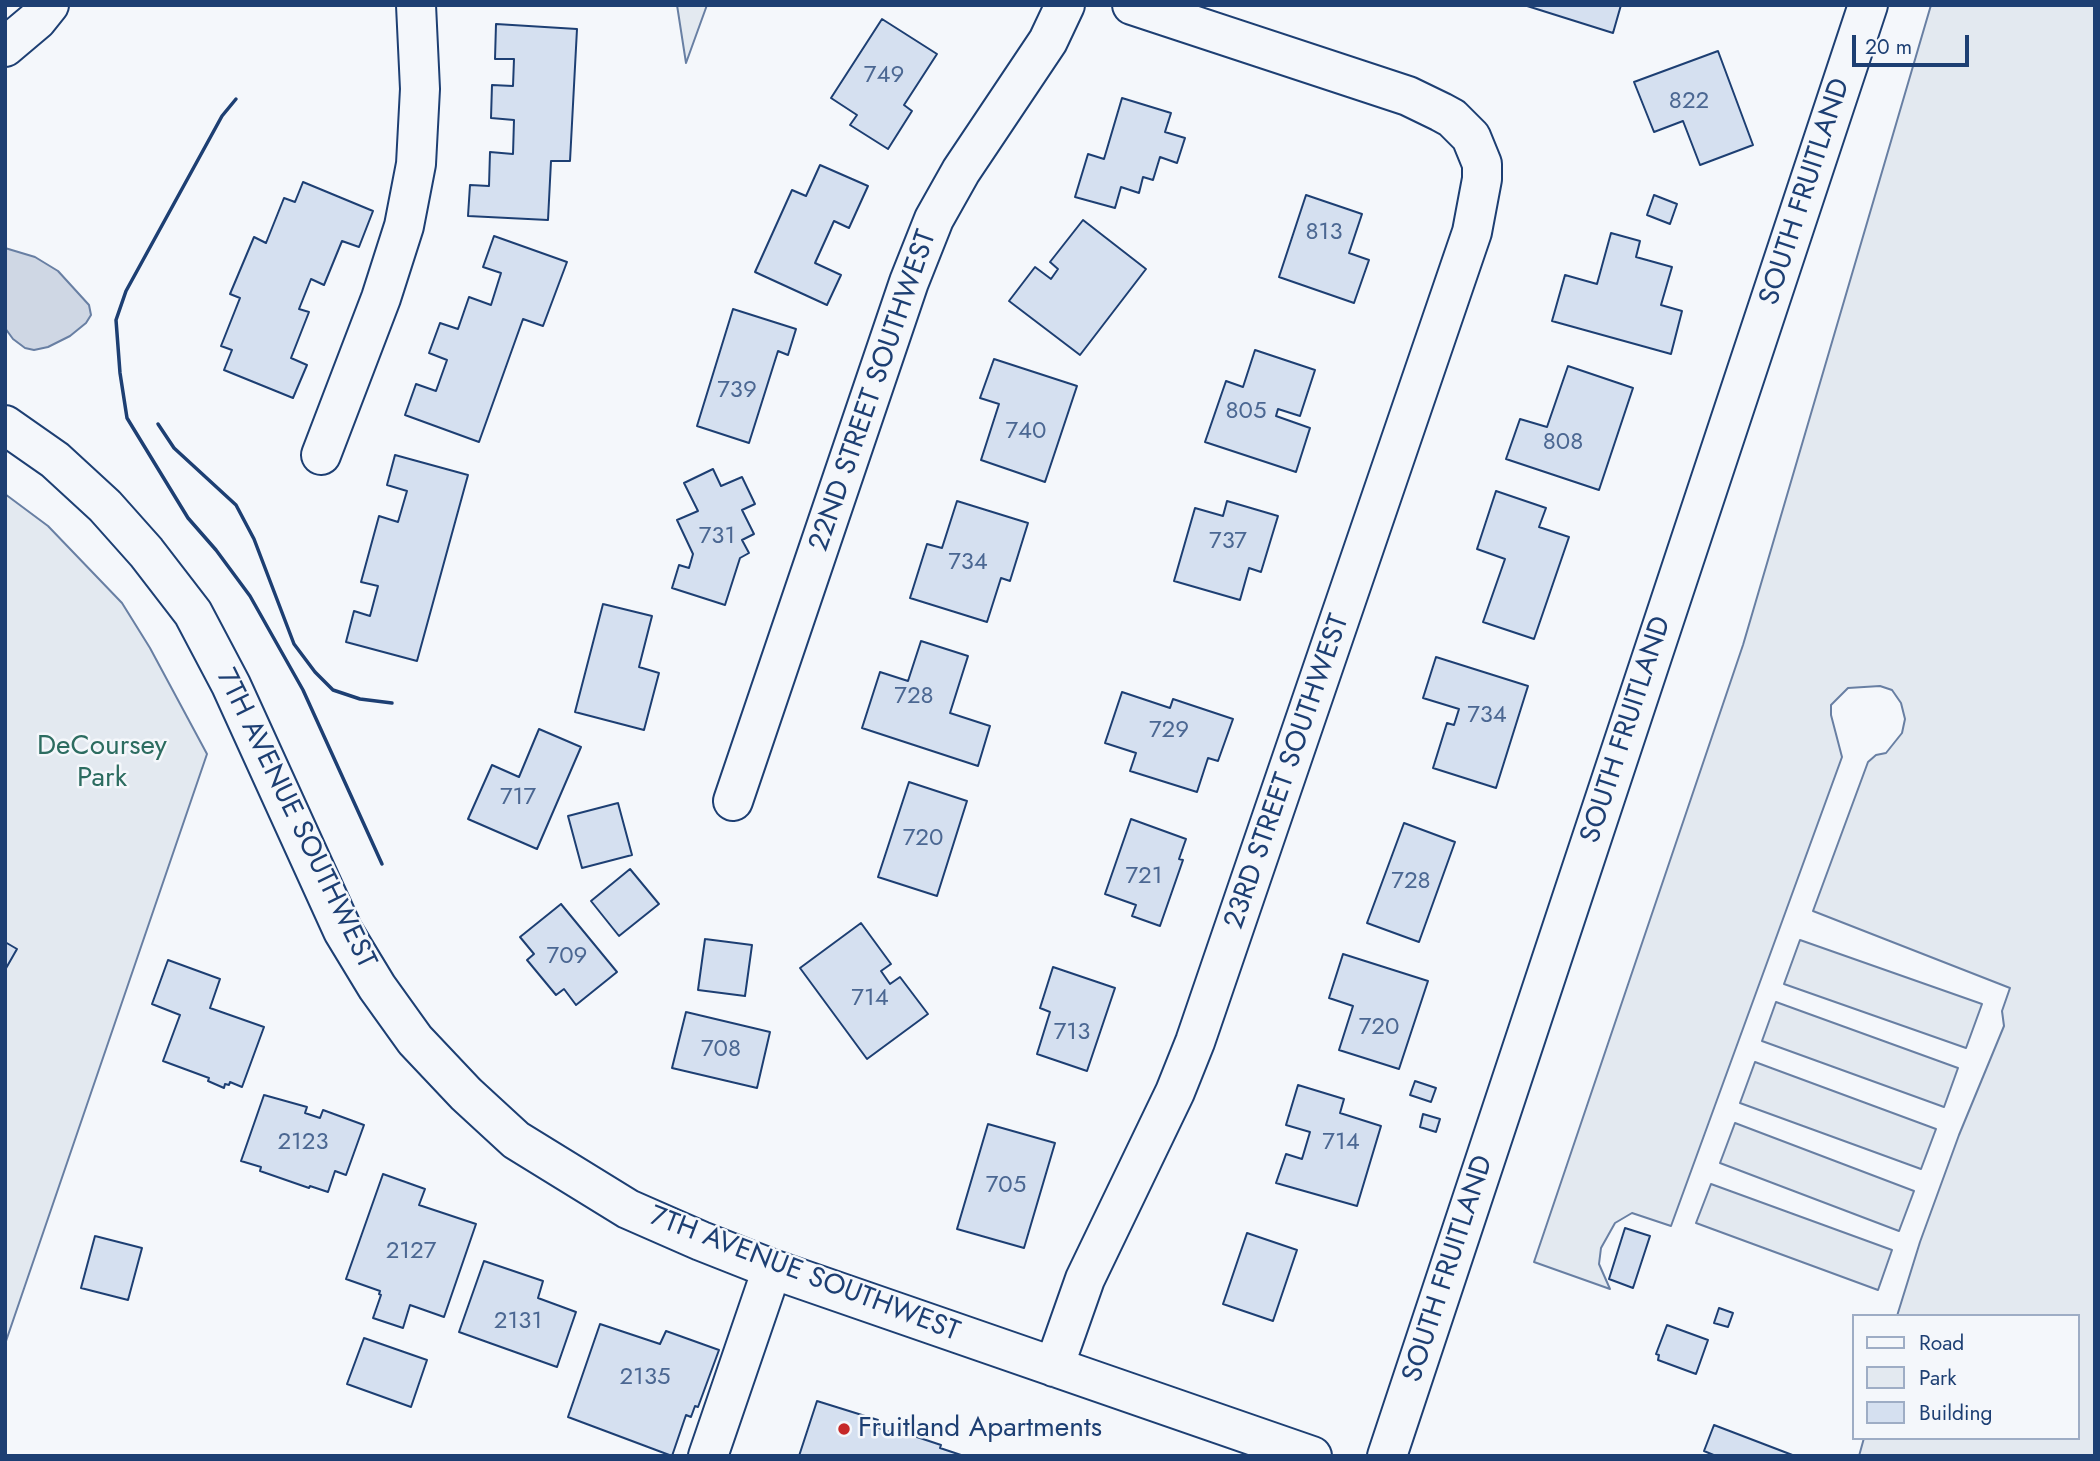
<!DOCTYPE html>
<style>
body{margin:0}
#map{position:relative;width:2100px;height:1461px;overflow:hidden;background:#f4f7fb;font-family:Jost,sans-serif}
canvas{display:block}
.frame{position:absolute;inset:0;border:7px solid #1d3f73;pointer-events:none}
.legend{position:absolute;left:1852px;top:1314px;width:228px;height:126px;box-sizing:border-box;background:#f4f7fb;border:2px solid #9eadc5;margin:0;padding:9px 12px;list-style:none;font-size:21px;color:#1d3f73}
.legend li{display:flex;align-items:center;gap:14px;height:35px}
.legend b{width:35px;border:2px solid #9eadc5}
.scale{position:absolute;left:1852px;top:35px;width:117px;height:32px;box-sizing:border-box;border:4px solid #1d3f73;border-top:0;padding-left:9px;font-size:21px;line-height:24px;white-space:nowrap;color:#1d3f73;-webkit-text-stroke:5px #f4f7fb;paint-order:stroke}
</style>
<div id="map">
<canvas width="2100" height="1461"></canvas>
<div class="frame"></div>
<ul class="legend">
<li><b style="height:9px;background:#f4f7fb"></b>Road</li>
<li><b style="height:19px;background:#e3e9f0"></b>Park</li>
<li><b style="height:19px;background:#d5e0f0"></b>Building</li>
</ul>
<div class="scale">20 m</div>
</div>
<script>
const context = document.querySelector('canvas').getContext('2d');
context.lineJoin = 'round';
function fillPath(path, color) { context.fillStyle = color; context.fill(path, 'evenodd'); }
const toPath = rows => new Path2D(rows.map(r => 'M' + r).join(''));
function trace(path, color, width, dash) { context.strokeStyle = color; context.lineWidth = width; context.lineCap = dash ? 'butt' : 'round'; context.setLineDash(dash || []); context.stroke(path); }
function drawText(font, color, halo, rows, align = 'center') {
  context.font = font + ' Jost,sans-serif'; context.lineWidth = 5; context.setLineDash([]); context.textBaseline = 'middle'; context.strokeStyle = halo; context.fillStyle = color; for (const [text, x, y, turn = 0] of rows) {
    context.save(); context.translate(x, y); context.rotate((+turn || 0) * Math.PI / 180); context.textAlign = isNaN(turn) ? turn : align; if (halo) context.strokeText(text, 0, 0); context.fillText(text, 0, 0); context.restore();
  }
}
const green = toPath([
 [677,5,707,5,686,63,677,5],
 [1931,5,2095,5,2095,1456,1859,1456,1864,1438,2077,1438,2077,1316,1897,1316,1920,1242,1959,1135,2004,1026,2002,1011,2010,988,1813,911,1868,762,1876,755,1886,753,1902,733,1905,719,1901,703,1892,690,1880,686,1848,688,1831,705,1831,715,1842,757,1671,1226,1632,1213,1615,1223,1601,1248,1599,1264,1610,1289,1534,1262,1743,645,1931,5],
 [5,494,48,526,122,603,150,648,207,754,5,1344,5,494],
 [1800,940,1982,1004,1966,1048,1784,984,1800,940],
 [1776,1002,1958,1068,1944,1107,1762,1041,1776,1002],
 [1755,1062,1936,1129,1921,1169,1740,1103,1755,1062],
 [1735,1123,1914,1191,1899,1231,1720,1163,1735,1123],
 [1711,1184,1892,1250,1878,1290,1696,1223,1711,1184]
]);
fillPath(green, '#e3e9f0');
trace(green, '#687fa3', 2);
const water = toPath([
 [5,248,35,257,58,271,89,305,91,315,86,323,70,336,48,347,34,350,25,348,13,339,5,328,5,248]
]);
fillPath(water, '#cfd7e4');
trace(water, '#687fa3', 2);
const building = toPath([
 [1524,5,1621,5,1613,33,1524,5],
 [882,19,937,54,904,105,912,111,888,149,850,125,857,115,831,98,882,19],
 [496,24,577,29,570,161,551,161,548,220,468,216,470,185,489,186,490,152,513,154,514,120,491,118,492,85,513,86,514,59,495,59,496,24],
 [1718,51,1753,145,1700,165,1683,121,1654,132,1634,82,1718,51],
 [1122,98,1171,113,1165,132,1185,138,1177,163,1160,157,1153,180,1143,177,1139,193,1121,187,1115,208,1075,197,1088,154,1104,159,1122,98],
 [820,165,868,186,849,228,834,221,815,263,841,275,827,305,755,272,792,190,806,196,820,165],
 [303,182,373,211,359,247,342,241,324,285,311,279,299,309,309,312,291,358,307,365,293,398,224,370,232,350,221,346,240,298,230,294,254,237,266,243,284,198,295,202,303,182],
 [1306,195,1362,214,1349,253,1369,260,1354,303,1279,277,1306,195],
 [1654,195,1677,204,1670,224,1647,215,1654,195],
 [1083,220,1146,269,1080,355,1009,301,1035,267,1051,279,1058,269,1050,262,1083,220],
 [1611,233,1640,241,1636,257,1672,267,1661,305,1682,311,1671,354,1552,321,1565,275,1597,284,1611,233],
 [494,236,567,262,543,326,523,319,479,442,405,415,416,384,436,391,447,360,429,353,440,323,458,329,469,297,491,305,501,273,483,267,494,236],
 [733,309,796,329,788,355,778,351,749,443,697,426,733,309],
 [1255,350,1315,370,1300,416,1278,409,1276,416,1310,428,1296,472,1205,442,1226,381,1243,387,1255,350],
 [994,359,1077,386,1045,482,981,460,999,404,980,398,994,359],
 [1568,366,1633,388,1599,490,1506,459,1520,419,1547,427,1568,366],
 [395,455,468,475,417,661,346,642,354,611,370,616,378,586,361,582,379,516,398,522,407,491,387,485,395,455],
 [713,469,721,486,742,477,755,504,742,510,754,534,742,540,749,553,740,558,725,605,672,588,679,565,689,568,693,554,677,520,698,511,684,483,713,469],
 [1496,491,1546,508,1539,527,1569,537,1534,639,1483,622,1505,559,1477,549,1496,491],
 [957,501,1028,523,1010,581,1001,578,987,622,910,598,927,544,942,548,957,501],
 [1227,501,1278,516,1261,572,1249,568,1240,600,1174,581,1195,508,1223,516,1227,501],
 [603,604,652,616,639,667,659,673,644,730,575,712,603,604],
 [921,641,968,656,950,713,990,726,978,766,862,728,880,672,908,681,921,641],
 [1436,657,1528,686,1496,788,1433,768,1447,723,1454,725,1459,709,1423,698,1436,657],
 [1122,692,1170,708,1173,699,1233,719,1218,761,1208,758,1197,792,1130,771,1136,753,1105,743,1122,692],
 [539,729,581,747,537,849,468,819,492,765,519,777,539,729],
 [909,782,967,801,937,896,878,877,909,782],
 [618,803,632,855,582,868,568,816,618,803],
 [1131,819,1186,839,1179,859,1183,860,1160,926,1132,916,1136,905,1105,894,1131,819],
 [1404,823,1455,842,1419,942,1367,923,1404,823],
 [630,869,659,904,619,936,591,901,630,869],
 [561,904,617,972,576,1005,564,989,556,995,527,960,534,954,520,937,561,904],
 [861,923,891,964,881,971,890,984,900,977,928,1014,867,1059,800,968,861,923],
 [705,939,752,945,745,996,698,990,705,939],
 [5,942,17,949,5,970,5,942],
 [1343,954,1428,981,1399,1069,1339,1050,1353,1006,1329,998,1343,954],
 [168,960,220,979,210,1008,264,1027,242,1087,230,1082,229,1085,225,1084,224,1088,208,1081,209,1078,163,1061,180,1015,152,1004,168,960],
 [1053,967,1115,988,1087,1071,1037,1054,1050,1012,1040,1008,1053,967],
 [686,1012,770,1032,757,1088,672,1068,686,1012],
 [1415,1081,1436,1088,1431,1102,1410,1095,1415,1081],
 [1298,1085,1344,1099,1340,1113,1381,1126,1357,1206,1276,1183,1286,1154,1302,1159,1310,1132,1286,1125,1298,1085],
 [264,1095,307,1107,305,1113,320,1118,323,1110,364,1125,346,1175,335,1171,328,1192,310,1186,309,1188,260,1171,261,1167,241,1161,264,1095],
 [1423,1114,1440,1119,1436,1132,1420,1127,1423,1114],
 [988,1124,1055,1143,1024,1248,957,1229,988,1124],
 [383,1174,425,1189,419,1205,476,1224,444,1317,410,1305,403,1328,373,1318,381,1295,379,1294,380,1291,346,1279,383,1174],
 [1625,1228,1650,1236,1633,1288,1609,1279,1625,1228],
 [1247,1233,1297,1250,1273,1321,1223,1304,1247,1233],
 [95,1236,142,1248,128,1300,81,1288,95,1236],
 [484,1261,543,1281,538,1298,576,1312,557,1367,459,1332,484,1261],
 [1719,1308,1733,1313,1728,1327,1714,1323,1719,1308],
 [600,1324,660,1344,666,1331,719,1350,698,1407,695,1406,691,1417,686,1415,672,1456,568,1417,600,1324],
 [1667,1325,1708,1340,1696,1374,1658,1360,1659,1355,1656,1354,1667,1325],
 [364,1338,427,1360,411,1407,347,1384,364,1338],
 [817,1401,878,1420,876,1427,895,1434,896,1430,941,1445,940,1448,964,1456,799,1456,817,1401],
 [1714,1425,1795,1456,1716,1456,1704,1451,1714,1425]
]);
fillPath(building, '#d5e0f0');
trace(building, '#1d3f73', 2);
const minor = toPath([
 [5,47,37,20,49,5],
 [5,425,55,460,105,506,146,552,193,613,231,685,343,931,377,987,415,1040,466,1094,516,1140,628,1209,701,1241,772,1269,1312,1456],
 [321,455,381,298,404,226,416,164,420,89,416,5],
 [733,801,909,282,934,219,961,171,1048,41,1065,5],
 [1054,1367,1085,1279,1175,1092,1195,1042,1472,232,1482,179,1482,164,1471,137,1452,118,1441,112,1408,96,1132,5],
 [708,1456,772,1269],
 [1387,1456,1868,5]
]);
trace(minor, '#1d3f73', 42);
trace(minor, '#f4f7fb', 38);
trace(toPath([
 [236,99,222,116,126,291,116,320,120,373,127,418,188,518,216,550,250,596,303,690,382,864],
 [158,424,174,448,236,505,254,539,294,644,315,672,333,690,360,699,392,703]
]), '#1d3f73', 3.5);
for (const [x, y, r, color] of [
 [844,1429,7,"#c62828"]
]) { const dot = new Path2D(); dot.arc(x, y, r, 0, 2 * Math.PI); context.fillStyle = color; context.fill(dot); trace(dot, '#f4f7fb', 2.5); }
drawText('24px', '#4b6792', null, [
 ["749",884,76],
 ["822",1689,102],
 ["813",1324,233],
 ["739",737,391],
 ["805",1246,412],
 ["740",1026,432],
 ["808",1563,443],
 ["731",717,537],
 ["737",1228,542],
 ["734",968,563],
 ["728",914,697],
 ["734",1487,716],
 ["729",1169,731],
 ["717",518,798],
 ["720",923,839],
 ["721",1144,877],
 ["728",1411,882],
 ["709",567,957],
 ["714",870,999],
 ["720",1379,1028],
 ["713",1072,1033],
 ["708",721,1050],
 ["2123",303,1143],
 ["714",1341,1143],
 ["705",1006,1186],
 ["2127",411,1252],
 ["2131",518,1322],
 ["2135",645,1378]
]);
drawText('28px', '#1d3f73', '#f4f7fb', [
 ["SOUTH FRUITLAND",1806,192,-72],
 ["22ND STREET SOUTHWEST",874,391,-71],
 ["SOUTH FRUITLAND",1627,730,-72],
 ["23RD STREET SOUTHWEST",1288,772,-71],
 ["7TH AVENUE SOUTHWEST",295,819,64],
 ["SOUTH FRUITLAND",1449,1269,-72],
 ["7TH AVENUE SOUTHWEST",804,1275,21]
]);
drawText('28px', '#2c6c60', '#f4f7fb', [
 ["DeCoursey",102,747],
 ["Park",102,779]
]);
drawText('28px', '#1d3f73', '#f4f7fb', [
 ["Fruitland Apartments",858,1429]
], 'left');
</script>
